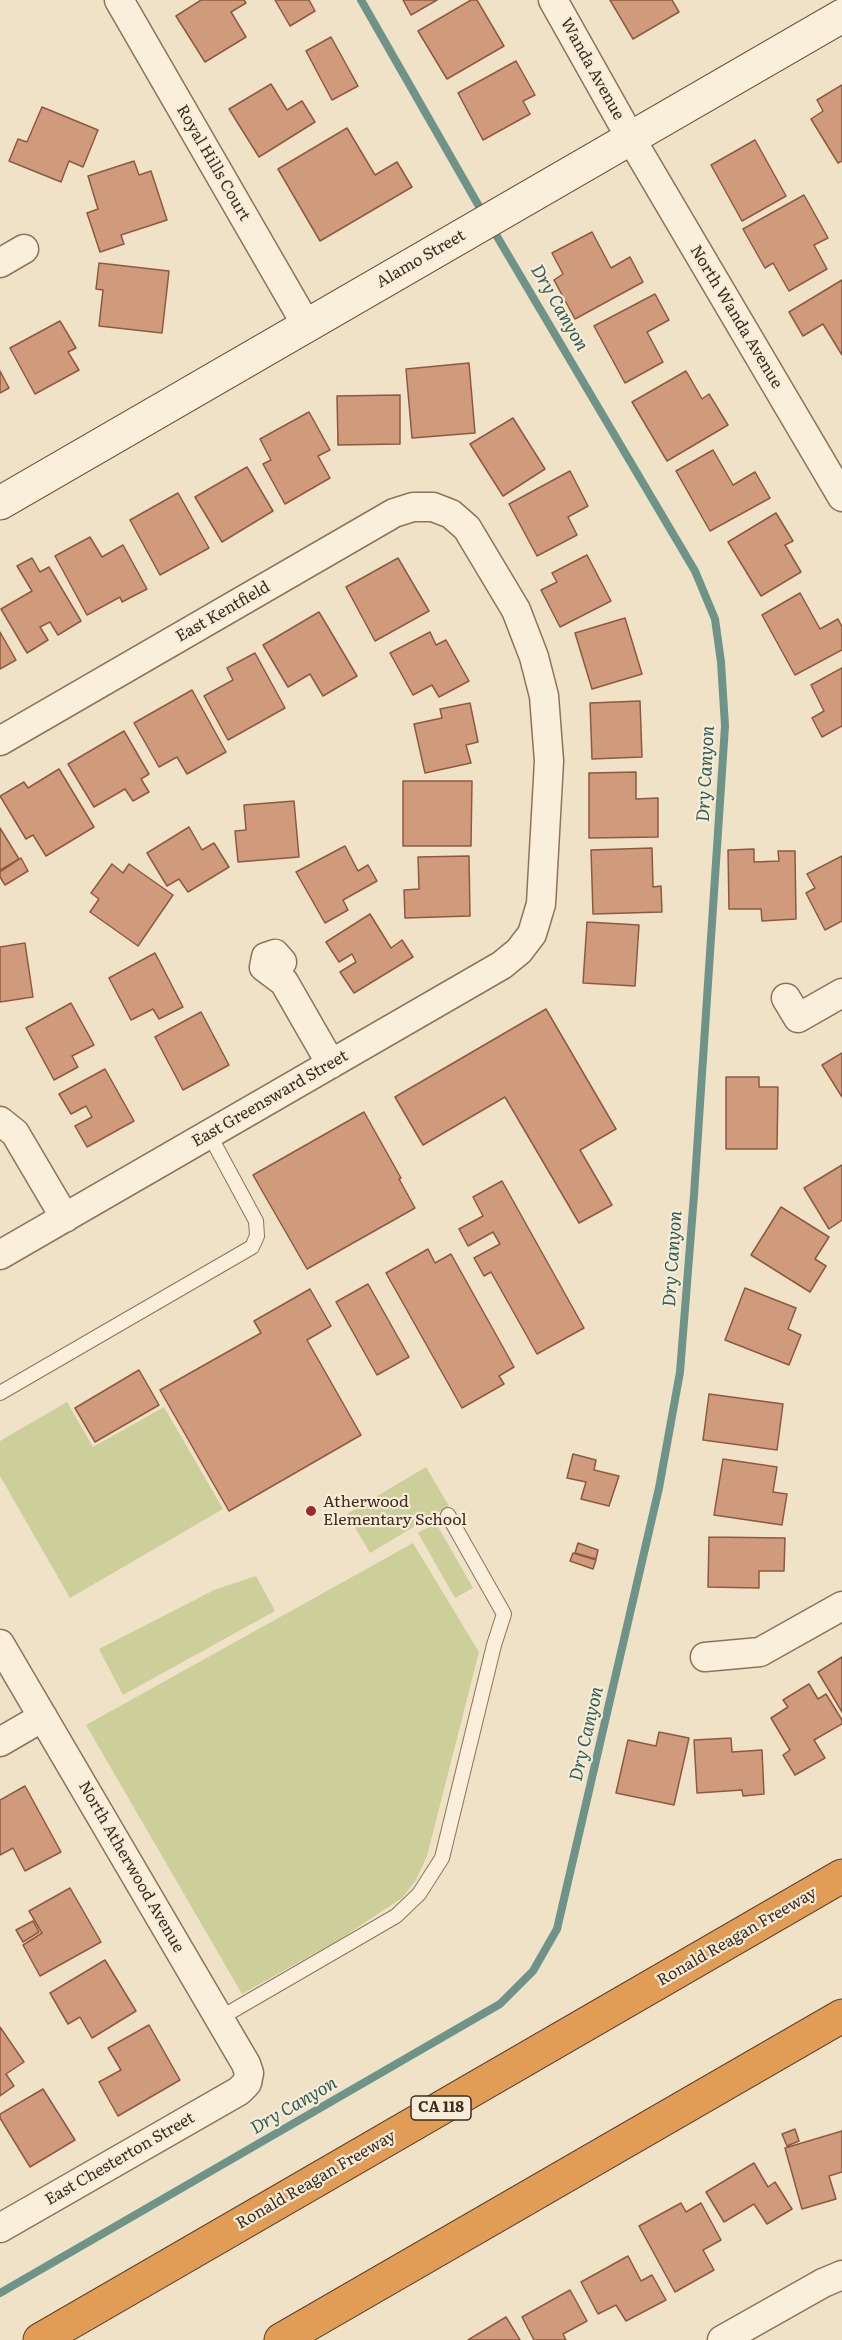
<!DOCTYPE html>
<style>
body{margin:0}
canvas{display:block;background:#f0e2c7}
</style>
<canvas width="842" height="2340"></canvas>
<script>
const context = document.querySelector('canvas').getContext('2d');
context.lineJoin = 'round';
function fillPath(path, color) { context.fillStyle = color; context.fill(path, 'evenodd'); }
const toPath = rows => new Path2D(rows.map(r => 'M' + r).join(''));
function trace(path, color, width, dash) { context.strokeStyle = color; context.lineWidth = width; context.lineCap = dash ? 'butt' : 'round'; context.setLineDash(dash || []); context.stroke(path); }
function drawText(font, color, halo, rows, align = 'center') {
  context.font = font + ' Literata,serif'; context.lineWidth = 4.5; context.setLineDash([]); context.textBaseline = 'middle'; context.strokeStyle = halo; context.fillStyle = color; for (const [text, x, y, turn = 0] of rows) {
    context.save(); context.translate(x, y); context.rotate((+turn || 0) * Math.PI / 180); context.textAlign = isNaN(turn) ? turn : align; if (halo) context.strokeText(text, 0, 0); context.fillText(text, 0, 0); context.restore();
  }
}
fillPath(toPath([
 [67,1402,93,1447,164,1407,223,1509,70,1598,0,1476,0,1441],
 [426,1467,449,1506,370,1553,347,1514],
 [436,1523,473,1588,455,1598,418,1533],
 [413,1543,479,1652,427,1856,416,1880,402,1898,340,1939,242,1994,86,1725],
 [256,1576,275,1611,123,1695,99,1649,214,1590]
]), '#cccf9a');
trace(toPath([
 [361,0,484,215],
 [0,2293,500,2004,533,1971,557,1929,659,1488,680,1372,694,1195,725,726,721,662,715,619,695,571,492,228]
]), '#6e9388', 8);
const building = toPath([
 [201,0,244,0,246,3,231,12,246,37,205,62,176,16,201,0],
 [275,0,309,0,315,11,290,26,275,0],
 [403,0,437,0,411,15,403,0],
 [471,0,477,0,504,46,447,79,418,31,471,0],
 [610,0,672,0,679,12,633,39,610,0],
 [331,37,358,86,332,100,306,51,331,37],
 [516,61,535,95,523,101,530,114,483,140,458,93,516,61],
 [271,84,287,110,302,101,315,122,259,157,229,109,271,84],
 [842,85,842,161,838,163,811,119,823,111,817,100,842,85],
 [42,107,98,130,83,167,69,161,61,182,9,161,18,139,27,142,42,107],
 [347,128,375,175,397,162,412,187,320,241,278,169,347,128],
 [755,140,786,196,742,221,711,165,755,140],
 [134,161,139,175,151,171,167,220,121,235,124,244,100,252,87,213,98,209,88,176,134,161],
 [804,195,828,238,814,245,827,269,789,291,773,263,765,268,743,229,804,195],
 [592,232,611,268,630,257,643,282,575,319,554,280,563,274,552,253,592,232],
 [99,263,169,271,162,333,99,326,103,290,96,289,99,263],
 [842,280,842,355,823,324,803,336,789,312,842,280],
 [655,294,669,320,647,332,663,362,625,383,594,326,655,294],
 [60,321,76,348,68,352,79,370,35,394,10,348,60,321],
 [469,363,475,433,412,438,406,369,469,363],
 [0,371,9,388,0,393,0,371],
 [686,371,702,399,709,394,728,425,667,461,632,402,686,371],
 [400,395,400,444,338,445,337,396,400,395],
 [309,412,330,450,318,456,330,478,285,504,263,464,271,460,260,439,309,412],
 [513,418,545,469,503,496,470,444,513,418],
 [713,450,733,485,755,472,770,498,710,531,676,471,713,450],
 [247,467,273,511,222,542,195,497,247,467],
 [570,471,588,506,568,517,577,535,537,556,509,504,570,471],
 [178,493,209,548,160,575,130,520,178,493],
 [776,513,793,541,785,545,801,572,761,596,728,542,776,513],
 [90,537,102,557,123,545,147,589,122,602,120,597,87,615,55,556,90,537],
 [587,555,611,601,560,627,541,590,557,582,552,573,587,555],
 [32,558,40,572,49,567,81,621,58,635,50,622,40,627,48,640,27,653,1,609,32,591,17,566,32,558],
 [398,558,429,611,375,641,346,587,398,558],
 [800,593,820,629,838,619,842,627,842,650,795,675,762,615,800,593],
 [319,612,357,676,323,696,310,674,288,687,263,645,319,612],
 [625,618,642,674,592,689,575,633,625,618],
 [0,632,16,660,0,669,0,632],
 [430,632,436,645,446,640,469,681,439,697,432,685,413,695,390,653,430,632],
 [255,653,285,708,228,740,204,696,233,680,227,668,255,653],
 [842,668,842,726,822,737,812,718,824,711,811,685,842,668],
 [192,690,226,752,187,774,177,757,159,767,134,723,192,690],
 [640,701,642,757,592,759,590,703,640,701],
 [470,703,478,742,466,745,471,763,425,773,414,724,442,718,440,709,470,703],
 [124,731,149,774,141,779,149,792,133,801,125,789,94,807,68,764,124,731],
 [59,769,94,827,46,856,33,835,26,839,0,796,24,782,28,788,59,769],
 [636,772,636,799,658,798,658,837,589,838,589,773,636,772],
 [403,781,472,781,471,846,403,846,403,781],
 [294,801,299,857,238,862,235,831,246,830,244,805,294,801],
 [189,827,202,850,214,843,229,867,188,892,179,879,167,886,147,853,189,827],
 [0,828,19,859,0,870,0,828],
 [345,846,358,871,368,865,377,881,343,900,348,910,325,923,296,872,345,846],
 [652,848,653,887,661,886,662,912,593,914,591,850,652,848],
 [754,849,754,862,779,861,778,851,795,851,796,919,762,921,761,909,729,909,728,850,754,849],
 [469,856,470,916,405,918,404,890,419,889,418,857,469,856],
 [842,856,842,921,825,930,806,893,815,888,807,874,842,856],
 [21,858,28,871,5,885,0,877,0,872,21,858],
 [112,864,123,873,129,864,173,895,138,946,90,912,99,899,91,893,112,864],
 [370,914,391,948,402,940,413,957,354,993,340,972,356,962,352,954,339,962,326,942,370,914],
 [587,922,639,925,635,986,583,983,587,922],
 [25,943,33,997,0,1002,0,947,25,943],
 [155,953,183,1007,159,1019,153,1009,131,1020,109,978,155,953],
 [71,1003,94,1045,72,1056,78,1067,54,1080,26,1028,71,1003],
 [546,1009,616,1129,580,1150,612,1205,579,1223,505,1097,423,1145,395,1097,546,1009],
 [201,1012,229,1065,183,1090,155,1037,201,1012],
 [842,1053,842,1097,822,1065,842,1053],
 [105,1069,134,1121,87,1147,75,1126,92,1117,86,1106,71,1114,59,1094,105,1069],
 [726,1077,759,1077,759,1087,778,1087,777,1149,726,1149,726,1077],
 [364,1112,401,1178,399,1179,415,1208,307,1269,253,1175,364,1112],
 [842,1165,842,1220,829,1229,804,1188,842,1165],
 [502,1181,584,1328,537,1354,491,1272,484,1276,474,1258,500,1244,493,1232,468,1246,459,1229,483,1216,473,1197,502,1181],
 [781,1207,829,1237,815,1259,826,1266,810,1292,751,1255,781,1207],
 [428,1249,435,1263,451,1254,514,1367,499,1376,504,1384,462,1408,386,1273,428,1249],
 [368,1284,409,1357,377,1375,336,1302,368,1284],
 [745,1288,796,1308,788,1329,801,1335,789,1365,725,1340,745,1288],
 [310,1289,331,1326,307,1340,361,1435,229,1511,160,1390,261,1333,254,1321,310,1289],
 [139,1370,159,1405,95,1442,75,1408,139,1370],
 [709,1394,783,1404,777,1450,703,1440,709,1394],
 [573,1454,596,1460,594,1470,619,1476,609,1506,581,1499,586,1482,567,1478,573,1454],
 [723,1459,777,1467,773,1492,787,1494,782,1525,714,1515,723,1459],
 [709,1537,785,1538,784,1571,759,1571,759,1588,708,1587,709,1537],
 [578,1543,598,1550,596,1559,575,1553,578,1543],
 [573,1553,596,1560,593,1569,570,1561,573,1553],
 [842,1657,842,1712,818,1672,842,1657],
 [809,1684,818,1699,826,1694,842,1720,842,1724,814,1740,825,1758,795,1775,783,1755,790,1750,771,1718,788,1707,783,1700,809,1684],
 [659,1732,689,1738,674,1805,616,1793,628,1740,656,1746,659,1732],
 [731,1738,732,1752,762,1750,764,1794,743,1796,742,1790,697,1793,694,1740,731,1738],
 [25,1786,61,1852,25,1871,13,1848,0,1855,0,1800,25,1786],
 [70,1888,101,1942,40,1976,23,1945,42,1933,29,1911,70,1888],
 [33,1921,39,1932,23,1942,16,1930,33,1921],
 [105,1960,136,2011,92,2038,80,2017,68,2024,50,1993,105,1960],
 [149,2025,180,2080,118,2116,99,2082,121,2070,108,2048,149,2025],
 [0,2027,24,2062,6,2074,14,2086,0,2096,0,2027],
 [43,2089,75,2140,30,2167,0,2118,0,2114,43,2089],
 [795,2129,799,2141,787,2146,782,2134,795,2129],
 [842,2131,842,2172,829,2176,836,2199,802,2209,785,2148,842,2131],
 [754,2163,768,2187,775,2182,792,2209,767,2224,754,2204,724,2222,706,2192,754,2163],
 [681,2203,686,2212,701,2203,721,2240,703,2250,714,2270,675,2292,639,2226,681,2203],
 [628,2256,641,2281,652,2275,666,2300,626,2321,616,2305,598,2314,581,2282,628,2256],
 [570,2290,587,2321,563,2334,566,2340,534,2340,522,2317,570,2290],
 [506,2317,520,2340,468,2340,506,2317]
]);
fillPath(building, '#d09a7c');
trace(building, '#8d5a40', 1.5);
const lane = toPath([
 [0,1393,252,1247,257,1236,256,1221,209,1134],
 [220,2018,396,1916,419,1894,442,1858,494,1645,504,1614,448,1515]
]);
const street = toPath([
 [119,0,307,326],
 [553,0,630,137,842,497],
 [0,263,24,249],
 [0,741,394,513,413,507,433,507,451,514,467,528,516,610,534,657,544,696,549,761,541,904,532,934,519,951,502,965,0,1255],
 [282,962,275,954,266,957,264,967,284,982,331,1064],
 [786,998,798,1018,842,993],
 [0,1121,15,1133,65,1218],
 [0,1644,246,2064,249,2073,247,2083,239,2091,0,2228],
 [705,1657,760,1652,842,1606],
 [0,1742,43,1717],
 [722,2340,823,2283,842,2275]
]);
const secondary = toPath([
 [0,503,842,16]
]);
const highway = toPath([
 [40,2340,842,1876],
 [281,2340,842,2016]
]);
trace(lane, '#8d735b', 16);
trace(street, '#8d735b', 31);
trace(secondary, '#6f543e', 35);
trace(highway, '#5b412f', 35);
trace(lane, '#faefdb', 14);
trace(street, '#faefdb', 28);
trace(secondary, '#faefdb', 33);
trace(highway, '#e19c56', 33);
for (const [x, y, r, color] of [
 [311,1511,6,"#9f2931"]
]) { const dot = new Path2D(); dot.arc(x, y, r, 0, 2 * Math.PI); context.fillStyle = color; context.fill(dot); trace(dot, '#f7ecd7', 2); }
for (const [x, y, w] of [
 [441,2108,60]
]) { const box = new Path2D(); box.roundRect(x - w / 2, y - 12, w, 24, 4.5); context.fillStyle = '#f7ecd7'; context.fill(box); trace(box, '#3d2c20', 1.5); }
drawText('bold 15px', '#3d2c20', null, [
 ["CA 118",441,2108]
]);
drawText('16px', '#3d2c20', '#f7ecd7', [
 ["Wanda Avenue",592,69,61],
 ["Royal Hills Court",213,163,60],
 ["Alamo Street",421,259,-30],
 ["North Wanda Avenue",736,317,59],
 ["East Kentfield",223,612,-30],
 ["East Greensward Street",270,1099,-30],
 ["North Atherwood Avenue",131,1867,60],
 ["Ronald Reagan Freeway",737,1937,-30],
 ["East Chesterton Street",120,2159,-30],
 ["Ronald Reagan Freeway",316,2180,-30]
]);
drawText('16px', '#3d2c20', '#f7ecd7', [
 ["Atherwood",323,1502],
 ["Elementary School",323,1520]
], 'left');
drawText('italic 18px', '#2e5d57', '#f7ecd7', [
 ["Dry Canyon",559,308,60],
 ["Dry Canyon",706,774,-87],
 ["Dry Canyon",673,1259,-86],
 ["Dry Canyon",587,1734,-77],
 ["Dry Canyon",294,2106,-30]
]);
</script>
